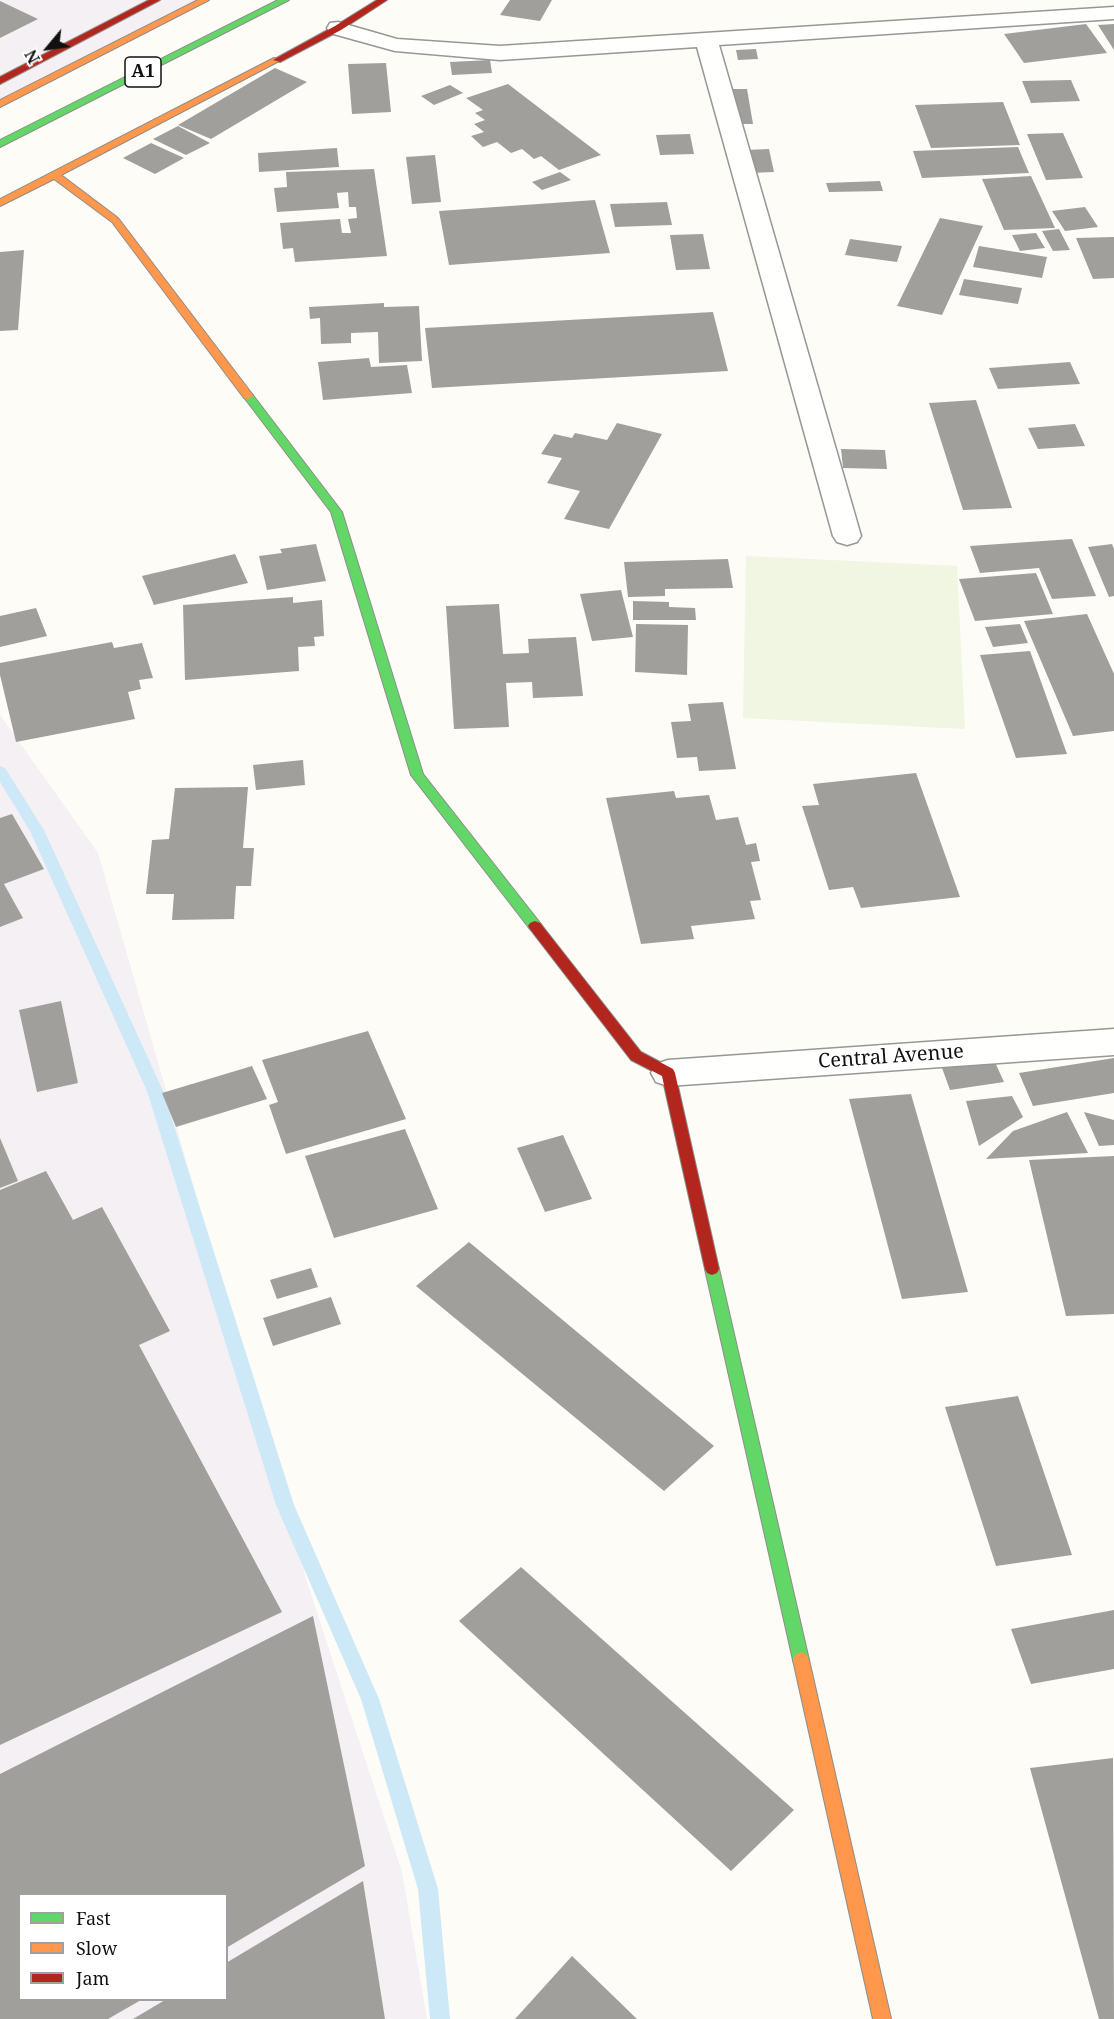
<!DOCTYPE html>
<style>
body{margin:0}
#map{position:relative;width:1114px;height:2019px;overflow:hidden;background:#fdfcf7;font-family:"Noto Serif",serif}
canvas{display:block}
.legend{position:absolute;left:18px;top:1893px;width:210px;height:108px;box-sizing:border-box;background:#fff;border:2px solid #a0a0a0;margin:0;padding:8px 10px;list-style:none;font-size:18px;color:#111}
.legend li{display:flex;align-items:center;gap:12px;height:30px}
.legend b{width:30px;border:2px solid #a0a0a0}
.north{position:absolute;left:18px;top:18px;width:60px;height:60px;-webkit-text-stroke:4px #fff;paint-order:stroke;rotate:241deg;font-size:16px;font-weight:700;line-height:24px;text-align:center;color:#111}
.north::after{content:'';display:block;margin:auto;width:21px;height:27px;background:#111;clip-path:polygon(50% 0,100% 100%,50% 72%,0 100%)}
</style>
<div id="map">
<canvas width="1114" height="2019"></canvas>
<ul class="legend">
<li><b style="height:8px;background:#63d668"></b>Fast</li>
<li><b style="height:8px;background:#ff974d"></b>Slow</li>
<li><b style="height:8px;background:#b3261e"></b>Jam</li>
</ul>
<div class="north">N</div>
</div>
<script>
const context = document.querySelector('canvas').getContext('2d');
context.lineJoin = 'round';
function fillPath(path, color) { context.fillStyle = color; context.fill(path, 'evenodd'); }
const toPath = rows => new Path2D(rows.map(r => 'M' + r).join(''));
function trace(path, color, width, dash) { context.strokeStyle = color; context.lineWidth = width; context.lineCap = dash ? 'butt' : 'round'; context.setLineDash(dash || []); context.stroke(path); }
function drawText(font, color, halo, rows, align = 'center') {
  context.font = font + ' "Noto Serif",serif'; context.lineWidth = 6; context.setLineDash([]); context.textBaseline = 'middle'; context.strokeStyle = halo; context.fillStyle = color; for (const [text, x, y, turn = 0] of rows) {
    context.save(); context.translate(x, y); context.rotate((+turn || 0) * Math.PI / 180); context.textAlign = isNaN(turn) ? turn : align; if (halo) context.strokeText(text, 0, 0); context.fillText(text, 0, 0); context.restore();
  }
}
fillPath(toPath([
 [0,0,201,0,0,105],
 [0,715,98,853,307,1582,402,1872,427,2019,0,2019],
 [20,1894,226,1894,226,2000,20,2000]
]), '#f5f0f3');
fillPath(toPath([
 [746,556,957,566,965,729,743,718]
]), '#f0f6e1');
fillPath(toPath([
 [0,766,5,768,44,830,163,1091,294,1505,379,1699,438,1889,450,2019,430,2019,418,1889,361,1699,276,1505,147,1091,30,831,0,782,0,766]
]), '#cde8f7');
fillPath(toPath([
 [510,0,552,0,540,21,500,15],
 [0,1,38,19,0,38],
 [1086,24,1107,53,1024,63,1004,34],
 [1114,24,1114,50,1098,25],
 [756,49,758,59,738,60,736,50],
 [490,60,492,73,452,75,450,62],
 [386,63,391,112,352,114,348,64],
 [275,68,307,82,211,139,178,125],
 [1071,80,1080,101,1031,103,1022,81],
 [508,84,601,155,559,170,541,156,534,159,522,149,511,153,497,142,483,147,471,136,484,132,474,124,485,120,475,113,483,110,466,98],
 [450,85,463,93,434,105,421,96],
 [731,89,747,89,753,124,736,124],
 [1003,102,1020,145,931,148,915,105],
 [178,126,210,143,186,155,153,139],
 [1063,133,1083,178,1046,180,1027,134],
 [690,134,694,154,660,155,656,135],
 [151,143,184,158,155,174,123,158],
 [1018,147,1029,173,922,178,913,151],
 [337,148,339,167,259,172,258,153],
 [769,149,774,172,750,173,745,150],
 [435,155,441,202,412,204,406,157],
 [374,169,387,256,295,262,293,248,283,249,280,223,340,219,342,233,351,233,348,219,357,218,356,207,349,207,348,192,337,193,339,208,277,212,274,188,287,187,286,172],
 [560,172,571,180,542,190,532,182],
 [1031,176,1055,228,1004,230,982,179],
 [880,181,883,191,829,192,826,183],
 [595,200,610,253,449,265,439,211],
 [667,202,672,225,615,227,610,204],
 [1085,207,1098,227,1065,231,1052,211],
 [940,218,983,226,942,315,897,306],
 [1059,229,1070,250,1053,251,1042,231],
 [1036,233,1045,248,1020,251,1012,235],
 [703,234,710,269,676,270,670,235],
 [1114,237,1114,278,1093,279,1076,238],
 [850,239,902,246,897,262,845,255],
 [979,246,1047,257,1042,278,973,267],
 [24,250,18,330,0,331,0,252],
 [964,279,1022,288,1018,304,959,295],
 [384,303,384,307,419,306,422,361,379,363,378,332,351,333,351,343,321,344,320,318,310,319,309,307],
 [713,312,728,371,432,388,425,328],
 [369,358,371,367,407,365,412,393,323,400,318,362],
 [1070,362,1080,384,998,389,989,368],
 [976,400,1012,508,963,510,929,403],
 [617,423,662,434,609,529,564,519,580,491,547,483,562,458,541,454,554,434,572,438,575,433,607,440],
 [1075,424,1085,446,1038,449,1028,428],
 [841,449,885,450,887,469,843,468],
 [1072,539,1096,596,1052,599,1039,568,980,573,970,546],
 [316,544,326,581,267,590,259,556,282,553,280,549],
 [1112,544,1114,549,1114,596,1109,597,1088,547],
 [235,554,248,583,154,605,142,576],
 [728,559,733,588,665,589,665,596,628,597,624,562],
 [1036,573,1053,614,975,621,959,579],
 [621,590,633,637,592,641,580,594],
 [293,597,293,603,322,600,324,636,314,637,315,646,298,647,299,671,185,680,183,605],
 [633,601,669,602,669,607,695,608,696,620,633,620],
 [499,604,503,654,529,653,528,639,576,637,583,696,533,698,532,682,506,683,509,727,454,729,446,606],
 [36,608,47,636,0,647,0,616],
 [1087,614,1114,674,1114,731,1073,736,1024,621],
 [636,624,688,625,687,675,635,672],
 [1020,624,1028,643,993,647,985,627],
 [112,642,114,648,142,643,153,678,139,680,141,689,128,692,135,719,16,742,0,675,0,663],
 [1030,651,1067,754,1016,758,980,655],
 [723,702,736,769,699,771,697,757,677,758,671,722,691,721,688,704],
 [303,760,305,785,256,790,253,765],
 [916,773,960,897,861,908,853,887,829,890,802,806,819,805,813,784],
 [248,787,243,848,254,848,251,886,236,886,234,919,172,920,174,894,146,894,152,840,169,839,175,788],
 [674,791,676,798,709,795,716,820,738,817,746,845,756,843,760,861,751,862,761,900,750,901,755,919,691,926,694,939,641,944,606,798],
 [12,814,44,869,4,884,23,918,0,927,0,818],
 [61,1001,78,1083,37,1092,19,1010],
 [368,1031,406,1119,286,1154,269,1105,278,1102,262,1060],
 [1114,1058,1114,1093,1033,1106,1019,1073],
 [994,1060,1004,1082,950,1090,942,1068],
 [252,1066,267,1099,176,1127,162,1093],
 [911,1094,968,1292,902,1299,849,1099],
 [1012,1096,1023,1117,979,1146,966,1101],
 [1067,1112,1088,1153,986,1159,1013,1131],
 [1084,1112,1114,1120,1114,1145,1099,1146],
 [405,1129,438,1209,334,1238,305,1156],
 [563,1135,592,1199,545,1212,517,1148],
 [0,1138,18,1181,0,1188],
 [1114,1156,1114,1314,1066,1316,1029,1160],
 [46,1171,73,1220,102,1207,170,1331,139,1345,282,1612,0,1745,0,1190],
 [469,1242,714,1446,664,1491,416,1286],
 [311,1268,318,1287,277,1299,270,1280],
 [331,1297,341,1324,273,1346,263,1318],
 [1018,1396,1072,1555,996,1566,945,1407],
 [521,1567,794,1810,731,1871,459,1621],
 [1114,1610,1114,1669,1031,1684,1011,1629],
 [313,1616,365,1866,226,1948,226,1894,20,1894,20,2000,141,2000,108,2019,0,2019,0,1774],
 [1113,1758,1114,2019,1099,2019,1030,1768],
 [363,1881,385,2019,133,2019,165,2000,226,2000,226,1963],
 [572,1956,637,2019,515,2019]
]), '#a19f9c');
const street = toPath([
 [1114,7,1114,19,719,45,861,536,857,542,847,545,837,542,833,536,697,47,500,60,395,51,330,33,327,28,330,23,338,22,397,39,500,46,1114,7],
 [1114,1029,1114,1055,668,1086,656,1082,651,1073,656,1064,668,1060,1114,1029]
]);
const fast = toPath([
 [278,0,289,0,0,147,0,140,278,0],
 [248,393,252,394,342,512,423,774,540,923,542,926,540,929,530,929,411,775,331,512,243,396,248,393],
 [712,1263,717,1265,719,1269,809,1660,807,1665,801,1668,795,1665,793,1660,705,1269,707,1265,712,1263]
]);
const slow = toPath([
 [198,0,209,0,0,107,0,100,198,0],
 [274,58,281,60,61,175,118,218,252,394,253,396,248,399,244,398,112,222,54,179,0,206,0,199,274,58],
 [801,1652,807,1655,809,1660,891,2019,873,2019,793,1660,795,1655,801,1652]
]);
const jam = toPath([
 [149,0,160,0,0,84,0,77,149,0],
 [377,0,387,0,341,30,280,62,273,60,335,26,377,0],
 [535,921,540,923,641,1052,673,1069,675,1073,719,1269,717,1273,712,1275,707,1273,705,1269,662,1076,631,1060,530,929,528,926,530,923,535,921]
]);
trace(street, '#979795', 3);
trace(fast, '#8e8d8b', 2);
trace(slow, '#8e8d8b', 2);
trace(jam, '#8e8d8b', 2);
fillPath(street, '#fffffe');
fillPath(fast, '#63d668');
fillPath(slow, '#ff974d');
fillPath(jam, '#b3261e');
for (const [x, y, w] of [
 [143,72,36]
]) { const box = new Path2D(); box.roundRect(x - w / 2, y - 15, w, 30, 4.5); context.fillStyle = '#fff'; context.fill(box); trace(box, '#111', 1.5); }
drawText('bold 18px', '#111', null, [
 ["A1",143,72]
]);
drawText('20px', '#111', '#fff', [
 ["Central Avenue",891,1057,-4]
]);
</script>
